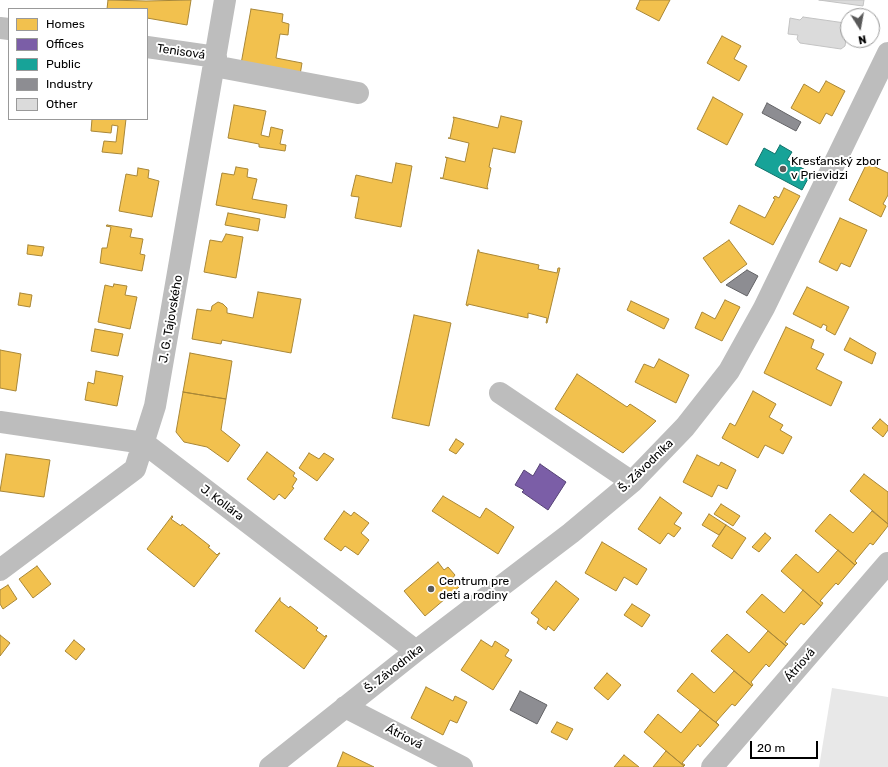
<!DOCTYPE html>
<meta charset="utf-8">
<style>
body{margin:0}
#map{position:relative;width:888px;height:767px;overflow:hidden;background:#fff;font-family:Rubik,sans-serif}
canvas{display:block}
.legend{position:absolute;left:8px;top:8px;width:140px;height:112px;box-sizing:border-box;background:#fff;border:1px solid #999;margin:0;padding:5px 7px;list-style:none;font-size:12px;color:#000}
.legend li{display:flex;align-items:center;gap:8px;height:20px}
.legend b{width:20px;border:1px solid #999}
.north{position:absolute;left:840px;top:8px;width:40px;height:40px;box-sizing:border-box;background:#fff;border:1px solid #999;border-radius:50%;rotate:169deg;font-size:11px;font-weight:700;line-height:16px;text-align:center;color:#000}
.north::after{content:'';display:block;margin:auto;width:14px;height:18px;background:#595959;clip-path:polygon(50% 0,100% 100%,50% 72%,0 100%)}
.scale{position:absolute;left:750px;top:741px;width:68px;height:18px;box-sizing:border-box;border:2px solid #000;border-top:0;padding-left:5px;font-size:12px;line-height:14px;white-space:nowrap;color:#000;-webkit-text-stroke:3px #fff;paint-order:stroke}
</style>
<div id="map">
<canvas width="888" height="767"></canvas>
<ul class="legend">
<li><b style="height:11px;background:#f2c14e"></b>Homes</li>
<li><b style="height:11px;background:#7b5ea7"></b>Offices</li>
<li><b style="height:11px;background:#17a398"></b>Public</li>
<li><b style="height:11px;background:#8d8d92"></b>Industry</li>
<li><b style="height:11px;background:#dbdbdb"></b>Other</li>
</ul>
<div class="north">N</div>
<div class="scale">20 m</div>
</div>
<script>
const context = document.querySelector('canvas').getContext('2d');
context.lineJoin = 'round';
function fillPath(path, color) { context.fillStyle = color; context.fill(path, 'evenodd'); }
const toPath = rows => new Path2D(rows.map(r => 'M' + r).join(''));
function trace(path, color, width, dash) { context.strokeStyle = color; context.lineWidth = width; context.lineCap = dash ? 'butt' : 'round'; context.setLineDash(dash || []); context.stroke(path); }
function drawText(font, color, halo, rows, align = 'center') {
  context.font = font + ' Rubik,sans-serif'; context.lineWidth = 4; context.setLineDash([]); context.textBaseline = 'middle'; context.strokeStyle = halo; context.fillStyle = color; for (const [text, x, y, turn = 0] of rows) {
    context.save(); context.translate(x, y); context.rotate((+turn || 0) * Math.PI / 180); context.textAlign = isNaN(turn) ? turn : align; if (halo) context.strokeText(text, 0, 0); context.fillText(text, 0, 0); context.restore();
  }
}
fillPath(toPath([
 [832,688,888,697,888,767,819,767]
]), '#e8e8e8');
const homes = toPath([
 [108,0,146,1,191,0,187,25,147,18,147,9,107,9,108,0],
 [640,0,670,0,659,21,636,9,640,0],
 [251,9,283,14,282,22,289,24,288,35,280,34,276,58,302,63,300,75,241,64,251,9],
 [722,36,741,46,734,59,747,66,739,81,707,63,722,36],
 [826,81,845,91,832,116,826,113,820,124,791,108,804,84,819,93,826,81],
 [713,97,743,114,727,145,697,129,713,97],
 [234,105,266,111,261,135,269,137,271,127,283,130,280,144,286,145,285,151,259,147,259,144,228,138,234,105],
 [501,116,522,121,515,153,493,148,489,167,491,168,487,187,488,189,440,178,443,178,447,158,445,157,465,162,469,143,448,138,450,138,454,119,453,117,498,128,501,116],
 [92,119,126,119,122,154,102,152,104,141,116,142,118,126,112,125,111,133,91,131,92,119],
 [396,163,412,166,401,227,355,218,359,197,351,196,356,175,392,183,396,163],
 [867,163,888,173,888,195,883,204,886,206,881,217,849,200,867,163],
 [236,167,248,169,247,177,257,179,252,199,287,205,285,218,216,205,222,173,234,175,236,167],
 [138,168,149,170,148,178,159,181,152,217,119,211,126,174,137,176,138,168],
 [784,188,800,196,773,245,730,223,739,205,765,218,775,199,773,198,775,196,779,198,784,188],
 [228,213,260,219,258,231,225,225,228,213],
 [840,218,867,230,850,267,841,263,837,271,819,262,840,218],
 [107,225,132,229,130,237,143,239,140,254,145,255,142,271,100,263,102,248,107,248,111,227,106,226,107,225],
 [226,234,243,237,236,278,204,272,210,240,222,242,226,234],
 [729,240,747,264,721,283,703,258,729,240],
 [28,245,44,247,42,256,27,254,28,245],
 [478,250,479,250,479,252,539,265,538,269,557,273,558,268,560,268,547,323,546,323,547,318,528,313,528,318,468,304,468,306,466,305,478,250],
 [114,284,127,286,125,295,137,297,130,329,98,322,105,285,113,287,114,284],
 [807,287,849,307,835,335,826,330,827,326,823,324,821,328,793,314,807,287],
 [258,292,301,299,291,353,222,340,221,344,192,339,197,309,211,311,212,306,218,302,223,304,227,308,227,313,253,318,258,292],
 [20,293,32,295,30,307,18,305,20,293],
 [725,300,740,307,722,341,695,328,702,312,715,319,725,300],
 [631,301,669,319,664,329,627,310,631,301],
 [414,315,451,323,429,426,392,418,414,315],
 [786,327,814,340,811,348,824,354,816,369,842,382,831,406,764,373,786,327],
 [95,329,123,334,118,356,91,351,95,329],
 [850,338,876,353,872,364,844,350,850,338],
 [0,350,21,354,16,391,0,388,0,350],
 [190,353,232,361,226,399,183,392,190,353],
 [659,359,689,375,676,403,635,382,644,364,654,368,659,359],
 [96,371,123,376,117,406,85,400,88,382,94,384,96,371],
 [577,374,627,407,630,404,656,421,623,453,555,409,577,374],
 [753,391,776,404,769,417,783,425,780,430,792,437,783,454,765,445,758,458,722,438,730,423,735,426,753,391],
 [183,392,226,399,221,430,240,445,228,462,207,447,184,442,176,432,183,392],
 [880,419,888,426,888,430,883,437,872,428,880,419],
 [456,439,464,444,456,454,449,450,456,439],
 [267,452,295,473,293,476,297,479,292,487,294,488,285,499,279,494,274,500,247,479,267,452],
 [309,453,319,459,324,453,334,459,317,481,299,468,309,453],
 [6,454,50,460,44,497,0,491,6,454],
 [697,455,719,466,721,462,736,470,727,489,718,485,712,497,683,482,697,455],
 [864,474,888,492,888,524,850,491,864,474],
 [443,496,480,518,486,508,514,527,498,554,432,511,443,496],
 [660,497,682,513,674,524,681,528,674,537,668,533,660,544,638,529,660,497],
 [721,504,740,516,733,526,714,514,721,504],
 [344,511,351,516,354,512,369,523,361,533,369,540,358,555,345,546,341,551,324,539,344,511],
 [872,511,888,524,888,526,873,545,870,543,855,561,857,563,855,565,815,531,830,514,853,533,872,511],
 [709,514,726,525,719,535,702,525,709,514],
 [172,516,173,517,171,519,181,526,182,524,210,546,208,547,217,555,219,553,220,553,194,587,147,549,172,516],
 [726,525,746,538,732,559,712,546,726,525],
 [765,533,771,538,759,552,752,547,765,533],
 [602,542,647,569,637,585,624,577,616,591,585,573,602,542],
 [838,550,855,565,838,585,836,583,820,601,823,603,821,606,781,571,796,554,818,573,838,550],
 [438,562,444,570,448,567,455,575,452,579,459,587,425,616,404,591,438,562],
 [37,566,51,584,33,598,19,579,37,566],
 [556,581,579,599,554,631,548,626,546,630,537,623,539,619,531,613,556,581],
 [8,585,17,599,3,609,0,604,0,590,8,585],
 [803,590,821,606,804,625,801,623,785,642,788,644,786,646,746,612,762,594,784,613,803,590],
 [280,598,280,601,289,608,290,606,318,628,316,630,325,637,326,635,327,636,304,669,255,631,280,598],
 [632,604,650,615,642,627,624,615,632,604],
 [768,631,786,646,769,667,766,664,751,682,753,685,752,686,711,651,727,634,749,653,768,631],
 [0,635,10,643,0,656,0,635],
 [74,640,85,649,76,660,65,651,74,640],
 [481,640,492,647,495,641,509,650,505,656,512,660,493,690,461,670,481,640],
 [734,671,752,686,735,706,732,704,716,722,719,725,677,691,692,673,714,693,734,671],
 [607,673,621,685,608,700,594,688,607,673],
 [426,687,453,701,455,696,467,702,457,723,450,720,443,735,411,718,426,687],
 [700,710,719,725,700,747,698,744,682,763,685,765,684,766,644,732,658,714,681,733,700,710],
 [557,722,573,729,567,740,551,732,557,722],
 [666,751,684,766,683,767,653,767,666,751],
 [343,752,374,767,337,767,343,752],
 [624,755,639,767,614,767,624,755]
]);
fillPath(homes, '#f2c14e');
trace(homes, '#a98737', 1);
const offices = toPath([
 [540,464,566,482,548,510,522,492,524,490,515,485,524,470,533,476,540,464]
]);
fillPath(offices, '#7b5ea7');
trace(offices, '#564275', 1);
const public = toPath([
 [780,145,792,152,787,160,811,173,802,190,755,165,764,148,775,154,780,145]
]);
fillPath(public, '#17a398');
trace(public, '#10726a', 1);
const industry = toPath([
 [767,103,801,122,796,131,762,113,767,103],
 [747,270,758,276,747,296,726,285,747,270],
 [520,691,547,705,537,724,510,710,520,691]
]);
fillPath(industry, '#8d8d92');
trace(industry, '#636366', 1);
const building = toPath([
 [819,0,864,0,863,6,819,0],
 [803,17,845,23,848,27,845,46,841,49,800,43,797,39,798,35,788,34,790,18,800,20,803,17]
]);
fillPath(building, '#dbdbdb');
trace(building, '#c3c3c3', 1);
trace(toPath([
 [0,28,9,29],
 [147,47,216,57],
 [214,66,358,93],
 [500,393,632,482],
 [0,422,144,443,416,651],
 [0,570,135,469,155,406,225,0],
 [345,707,462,767],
 [270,767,416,651,571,533,632,482,685,427,729,371,764,308,888,53],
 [712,767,888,563]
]), '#bdbdbd', 22);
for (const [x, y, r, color] of [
 [783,169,4,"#595959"],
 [431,589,4,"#595959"]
]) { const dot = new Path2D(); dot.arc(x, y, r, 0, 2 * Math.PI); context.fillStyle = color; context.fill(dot); trace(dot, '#fff', 1.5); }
drawText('12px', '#000', '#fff', [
 ["Tenisová",181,52,8],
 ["J. G. Tajovského",171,319,-80],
 ["Š. Závodníka",646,466,-44],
 ["J. Kollára",222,503,37],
 ["Átriová",800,665,-49],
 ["Š. Závodníka",394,669,-38],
 ["Átriová",404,737,27]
]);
drawText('12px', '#000', '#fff', [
 ["Kresťanský zbor",791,162],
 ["v Prievidzi",791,176],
 ["Centrum pre",439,582],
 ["deti a rodiny",439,596]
], 'left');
</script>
